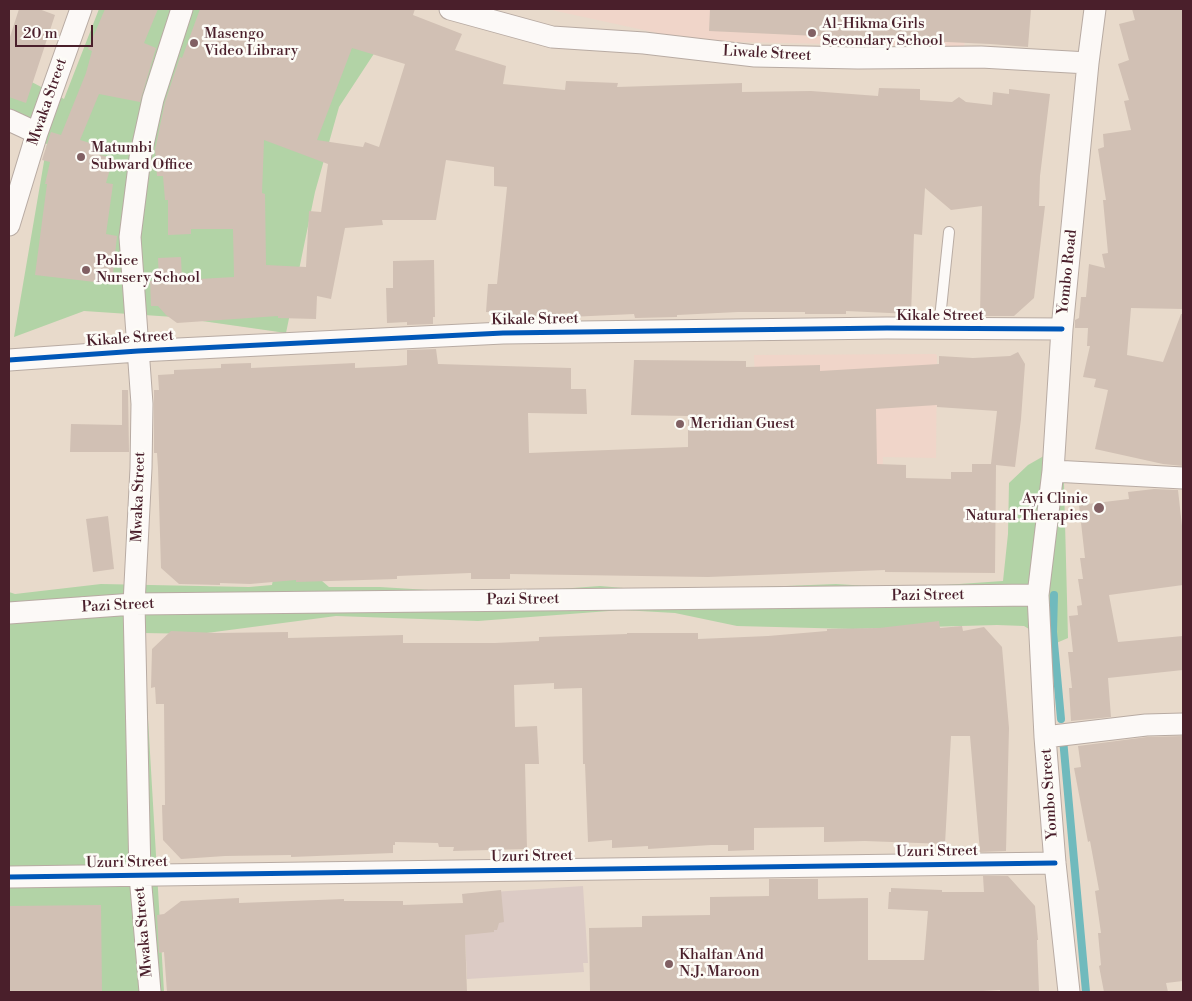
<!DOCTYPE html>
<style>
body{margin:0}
#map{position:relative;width:1192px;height:1001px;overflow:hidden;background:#e8dacb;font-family:"Libre Bodoni",serif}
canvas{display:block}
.frame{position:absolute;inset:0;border:10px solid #4a1f2b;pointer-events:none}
.scale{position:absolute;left:15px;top:25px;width:78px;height:22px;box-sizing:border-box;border:2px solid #4a1f2b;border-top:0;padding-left:6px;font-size:15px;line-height:18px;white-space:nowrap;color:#4a1f2b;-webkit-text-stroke:4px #fdfcf7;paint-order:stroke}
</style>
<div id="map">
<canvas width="1192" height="1001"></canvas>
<div class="frame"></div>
<div class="scale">20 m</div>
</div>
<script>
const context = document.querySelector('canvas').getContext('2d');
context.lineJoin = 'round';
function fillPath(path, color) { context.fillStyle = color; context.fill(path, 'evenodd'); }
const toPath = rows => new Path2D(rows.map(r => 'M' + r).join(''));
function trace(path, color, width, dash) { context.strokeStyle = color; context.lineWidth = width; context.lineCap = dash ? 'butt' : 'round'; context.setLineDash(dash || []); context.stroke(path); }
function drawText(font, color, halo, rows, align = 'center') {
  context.font = font + ' "Libre Bodoni",serif'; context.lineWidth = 5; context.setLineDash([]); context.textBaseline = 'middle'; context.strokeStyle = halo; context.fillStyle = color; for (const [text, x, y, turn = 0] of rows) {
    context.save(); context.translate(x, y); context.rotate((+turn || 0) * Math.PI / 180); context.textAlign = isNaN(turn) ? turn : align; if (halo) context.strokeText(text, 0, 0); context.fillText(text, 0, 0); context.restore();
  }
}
fillPath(toPath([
 [547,9,922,9,921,20,967,25,964,47,694,41],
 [935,354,937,355,936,458,883,457,882,490,758,469,754,355]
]), '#f0d5c9');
fillPath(toPath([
 [583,886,588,963,583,963,584,972,467,979,463,894]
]), '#dccbc5');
fillPath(toPath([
 [99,9,373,9,379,46,339,107,315,192,286,333,174,317,84,311,14,337,47,144,9,130,9,70,64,99],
 [1063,445,1068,638,1054,644,1024,626,997,625,853,629,737,626,675,613,622,610,478,621,336,616,199,634,143,633,164,992,9,992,9,592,15,594,101,584,249,587,272,585,279,544,329,587,380,587,429,590,545,590,600,586,659,591,836,584,901,588,1003,581,1008,534,1009,483,1028,465]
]), '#b2d3a6');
trace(toPath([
 [1054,595,1053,632,1061,719],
 [1063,739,1086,992]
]), '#70babd', 8);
fillPath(toPath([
 [19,9,39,9,55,15,26,103,9,97,9,40],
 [105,9,158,9,144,43,156,48,140,102,99,94,80,140,100,146,98,154,113,159,106,183,113,184,106,234,117,236,112,284,35,275,47,184,45,184,50,162,42,160,51,132,61,135,86,73,92,51,88,49],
 [200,9,415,9,413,15,462,34,455,50,506,66,503,84,565,90,566,81,618,83,617,87,742,83,742,92,811,91,878,96,879,88,920,89,920,100,952,102,959,97,966,102,992,105,993,92,1009,94,1009,89,1050,94,1040,176,1039,206,1045,206,1034,298,1014,316,980,316,982,206,951,210,925,188,922,235,914,234,911,314,846,311,846,314,805,314,805,312,738,312,677,315,677,317,635,318,634,314,569,317,569,313,510,318,510,313,486,312,488,284,497,284,507,187,494,186,494,167,446,160,436,220,382,220,383,225,345,228,331,299,317,296,316,319,278,318,278,316,177,323,166,315,158,306,151,306,150,281,159,281,158,258,181,257,182,280,234,277,233,229,191,229,191,234,168,235,168,200,165,200,163,176,157,176,155,150,165,102,180,57,182,58],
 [352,48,405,64,379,147,365,142,363,147,317,140],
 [264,140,328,164,321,212,309,211,306,267,266,265,265,194,262,193],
 [710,9,1031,9,1028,47,990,44,709,31],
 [1132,9,1183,9,1183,309,1131,308,1127,355,1163,362,1181,314,1183,314,1183,466,1163,464,1095,449,1108,390,1094,387,1096,379,1083,377,1090,346,1087,346,1088,328,1075,328,1075,320,1079,318,1081,297,1086,297,1089,264,1105,268,1102,254,1108,253,1103,200,1106,200,1098,149,1104,147,1103,134,1131,130,1124,101,1129,100,1118,64,1129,60,1119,24,1135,20],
 [434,260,435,317,433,317,433,324,407,325,407,322,387,323,386,288,393,288,393,261],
 [436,349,438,364,571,368,571,389,586,389,587,414,528,413,529,453,688,447,688,416,631,415,634,360,746,361,746,367,820,365,820,371,939,364,939,356,973,358,1010,356,1018,352,1025,364,1021,419,1015,467,996,465,995,573,885,572,885,570,708,577,510,574,510,579,471,579,471,573,470,573,397,576,397,579,296,582,296,580,250,584,220,583,220,585,179,584,161,568,158,468,157,453,154,453,154,390,159,390,158,375,174,374,174,370,221,368,221,364,251,363,251,368,355,363,355,368,397,366,407,365,407,350],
 [937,405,937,407,997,411,991,464,972,464,972,472,951,472,951,479,906,478,906,465,877,464,876,409],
 [122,390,128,390,129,452,70,452,71,424,122,425],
 [1154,489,1178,490,1183,535,1183,585,1109,595,1118,642,1183,636,1183,670,1108,678,1111,717,1071,721,1069,688,1072,688,1068,652,1073,652,1069,616,1078,615,1077,606,1082,605,1078,579,1083,579,1080,558,1085,558,1079,505,1129,499,1128,492],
 [108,516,114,569,93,572,86,519],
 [939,621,940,628,962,626,963,631,984,627,1002,647,1009,728,1006,851,980,852,970,736,951,736,945,844,865,841,824,842,824,827,754,828,754,850,728,851,728,845,711,845,648,849,648,846,612,848,612,840,588,842,585,764,583,764,582,688,554,689,554,683,514,685,515,727,537,726,539,764,525,764,527,849,453,851,454,847,439,847,438,843,395,842,395,845,393,845,393,853,291,857,291,855,225,856,181,859,163,840,162,805,165,805,164,704,156,704,155,687,151,688,152,649,171,631,217,633,288,632,288,638,403,635,403,643,495,643,539,641,539,637,627,634,627,633,698,633,698,639,768,636,827,631,827,629,879,628],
 [1183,736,1183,981,1166,983,1168,992,1104,992,1099,966,1101,965,1098,933,1101,933,1095,891,1099,890,1090,841,1088,842,1074,768,1081,767,1078,746,1147,737],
 [983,876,1008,876,1035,906,1038,940,1037,940,1039,992,1000,992,1000,990,966,992,590,992,589,928,642,927,642,916,710,915,710,897,769,896,769,879,818,879,818,899,868,898,868,960,924,960,928,911,888,909,889,892,891,892,891,888,942,890,942,892,984,892],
 [501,890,504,922,499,923,497,930,494,930,494,932,465,935,467,992,167,992,164,952,159,953,157,915,164,914,181,901,239,898,239,903,344,899,344,901,403,901,403,905,463,903,462,894],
 [101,905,102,992,9,992,9,906]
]), '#d1c0b4');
const lane = toPath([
 [939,328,949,232]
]);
const street = toPath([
 [450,9,552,37,644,43,755,56,858,58,981,57,1088,63],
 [9,120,37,133],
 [9,225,37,133,81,9],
 [9,360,138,351,503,333,887,328,1062,329],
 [1053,471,1183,478],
 [9,613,134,604,1038,595],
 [1045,737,1146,725,1183,724],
 [9,877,1055,863],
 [150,992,140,875,134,604,141,468,142,404,130,237,140,158,153,99,182,9],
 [1069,992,1055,863,1045,737,1038,595,1053,471,1062,329,1088,63,1095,9]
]);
trace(lane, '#b8aba3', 12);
trace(street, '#b8aba3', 23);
trace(lane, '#fcf9f7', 10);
trace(street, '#fcf9f7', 21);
trace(toPath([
 [9,360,138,351,503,333,887,328,1062,329],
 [9,877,1055,863]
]), '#0057b8', 5);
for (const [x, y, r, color] of [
 [812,33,5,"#816063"],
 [194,43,5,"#816063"],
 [81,157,5,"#816063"],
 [86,270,5,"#816063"],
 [680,424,5,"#816063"],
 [1099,508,6,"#816063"],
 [669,964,5,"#816063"]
]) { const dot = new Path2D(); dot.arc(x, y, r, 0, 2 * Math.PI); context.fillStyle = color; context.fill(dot); trace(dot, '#fdfcf7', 2); }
drawText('15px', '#4a1f2b', '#fdfcf7', [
 ["Al-Hikma Girls",822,24],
 ["Secondary School",822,41],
 ["Masengo",204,34],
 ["Video Library",204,51],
 ["Matumbi",91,148],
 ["Subward Office",91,165],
 ["Police",96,261],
 ["Nursery School",96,278],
 ["Meridian Guest",690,424],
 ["Ayi Clinic",1088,499,"right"],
 ["Natural Therapies",1088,516,"right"],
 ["Khalfan And",679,955],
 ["N.J. Maroon",679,972]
], 'left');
drawText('15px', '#4a1f2b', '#fdfcf7', [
 ["Liwale Street",767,54,3],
 ["Mwaka Street",48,102,-71],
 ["Yombo Road",1068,272,-84],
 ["Kikale Street",940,316],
 ["Kikale Street",535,320,-1],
 ["Kikale Street",130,339,-4],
 ["Mwaka Street",139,497,-88],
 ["Pazi Street",928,596,-1],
 ["Pazi Street",523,600,-1],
 ["Pazi Street",118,606,-3],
 ["Yombo Street",1050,794,-94],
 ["Uzuri Street",937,852,-1],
 ["Uzuri Street",532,857,-1],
 ["Uzuri Street",127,863,-1],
 ["Mwaka Street",144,932,-95]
]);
</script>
